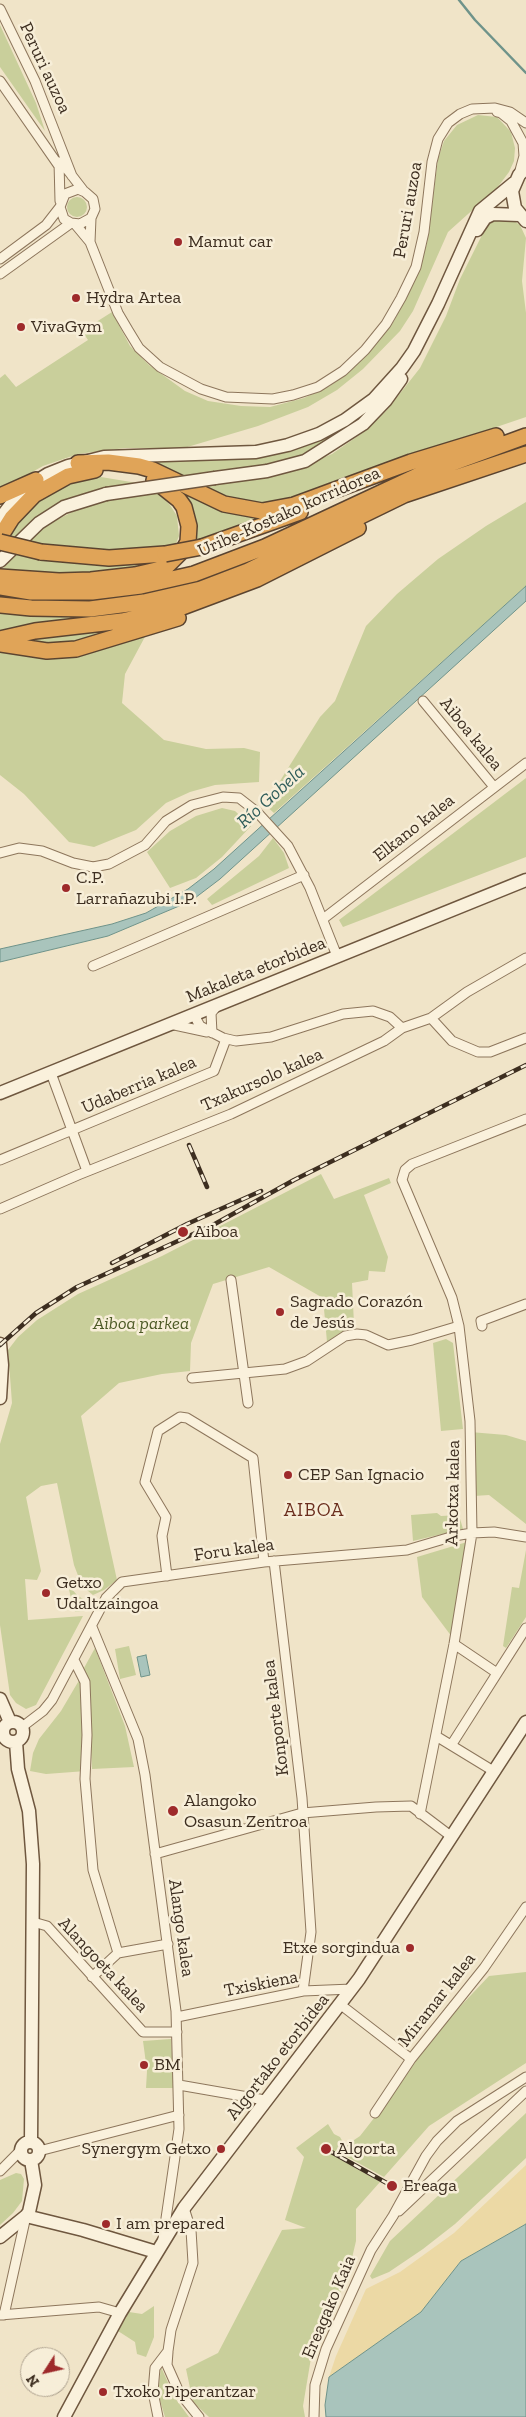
<!DOCTYPE html>
<meta charset="utf-8">
<style>
body{margin:0}
#map{position:relative;width:526px;height:2417px;overflow:hidden;background:#f0e4c8;font-family:"Zilla Slab",serif}
canvas{display:block}
.north{position:absolute;left:20px;top:2347px;width:50px;height:50px;box-sizing:border-box;background:#f7eed8;border:1px solid #ada18e;border-radius:50%;rotate:235deg;font-size:14px;font-weight:700;line-height:20px;text-align:center;color:#3d2e20}
.north::after{content:'';display:block;margin:auto;width:18px;height:22px;background:#9e2a2b;clip-path:polygon(50% 0,100% 100%,50% 72%,0 100%)}
</style>
<div id="map">
<canvas width="526" height="2417"></canvas>
<div class="north">N</div>
</div>
<script>
const context = document.querySelector('canvas').getContext('2d');
context.lineJoin = 'round';
function fillPath(path, color) { context.fillStyle = color; context.fill(path, 'evenodd'); }
const toPath = rows => new Path2D(rows.map(r => 'M' + r).join(''));
function trace(path, color, width, dash) { context.strokeStyle = color; context.lineWidth = width; context.lineCap = dash ? 'butt' : 'round'; context.setLineDash(dash || []); context.stroke(path); }
function drawText(font, color, halo, rows, align = 'center') {
  context.font = font + ' "Zilla Slab",serif'; context.lineWidth = 5; context.setLineDash([]); context.textBaseline = 'middle'; context.strokeStyle = halo; context.fillStyle = color; for (const [text, x, y, turn = 0] of rows) {
    context.save(); context.translate(x, y); context.rotate((+turn || 0) * Math.PI / 180); context.textAlign = isNaN(turn) ? turn : align; if (halo) context.strokeText(text, 0, 0); context.fillText(text, 0, 0); context.restore();
  }
}
fillPath(toPath([
 [0,25,36,103,45,131,0,67],
 [478,115,497,117,511,132,515,148,514,161,509,172,497,188,448,232,413,311,400,331,363,369,337,390,308,407,258,426,184,448,125,448,78,454,43,466,0,490,0,378,5,374,16,387,88,340,82,331,112,312,130,346,149,365,185,391,208,401,241,406,270,407,304,398,330,386,351,370,376,344,394,321,415,280,427,243,438,159,444,141,457,125],
 '67 207a10 10 0 1 1 20 0a10 10 0 1 1-20 0Z',
 [500,219,511,219,520,225,526,238,522,281,526,313,526,417,399,460,292,500,265,505,245,505,196,486,258,479,294,470,332,454,365,431,387,410,420,368,446,316,460,279,484,231,492,221],
 [379,400,359,423,304,457,261,468,179,478,145,461,221,460,262,456],
 [101,477,143,484,99,491,14,539,4,536,37,496,72,480],
 [177,489,226,510,261,519,225,533,191,542],
 [158,492,170,505,177,516,179,536,175,546,157,550,89,552,24,542,43,527,78,509,107,499],
 [526,502,526,586,274,813,265,805,320,717,335,701,366,626,397,594,438,559,486,526],
 [17,551,164,558,158,563,98,576,1,571],
 [0,612,47,616,92,616,0,634],
 [156,621,69,647,14,642,40,637],
 [147,633,125,674,122,703,164,740,206,749,244,748,260,752,259,782,215,785,190,792,166,803,136,830,94,847,69,842,24,794,0,775,0,648,34,658,71,658],
 [526,778,526,857,343,927,339,920],
 [222,808,235,811,251,826,222,857,196,878,170,888,147,852,170,831,196,816],
 [273,838,284,853,289,868,212,905,207,899,259,856],
 [321,1174,334,1199,389,1178,391,1183,364,1195,388,1257,385,1272,369,1271,368,1280,352,1283,354,1324,327,1342,323,1298,269,1267,213,1284,191,1343,190,1371,162,1374,119,1383,81,1416,117,1580,104,1590,93,1595,82,1586,74,1565,57,1483,41,1486,26,1497,41,1571,37,1580,25,1579,28,1620,83,1616,36,1705,26,1709,16,1703,10,1695,0,1625,0,1444,12,1403,8,1350,18,1337,37,1320,78,1294,162,1256],
 [446,1339,453,1343,463,1429,441,1431,433,1343],
 [470,1432,506,1435,526,1441,526,1524,489,1495,474,1496],
 [437,1513,441,1516,459,1515,463,1529,413,1541,411,1515],
 [467,1542,452,1637,422,1597,417,1557],
 [526,1550,526,1617,506,1648,503,1646,512,1587,519,1588],
 [68,1585,78,1596,87,1601,85,1611,75,1612,75,1606,73,1607],
 [129,1646,136,1675,120,1679,115,1649],
 [95,1648,125,1726,134,1767,92,1769,89,1692,84,1668],
 [81,1677,86,1771,46,1774,30,1771,33,1753,39,1739,61,1711],
 [526,1972,526,2063,429,2126,384,2177,338,2152,333,2155,380,2182,356,2209,356,2241,348,2275,311,2358,303,2406,305,2417,209,2417,193,2402,186,2369,218,2353,282,2230,306,2228,285,2220,304,2157,296,2148,328,2124,334,2134,340,2137,345,2146,360,2136,396,2090,437,2031,489,1976],
 [171,2039,174,2088,146,2088,147,2071,143,2041],
 [526,2113,526,2158,455,2224,423,2249,389,2272,372,2279,370,2276,390,2241],
 [16,2173,21,2174,24,2179,22,2201,13,2213,0,2225,0,2180],
 [154,2306,154,2337,146,2357,137,2354,135,2342,118,2331,129,2312,142,2314],
 [161,2367,175,2398,189,2417,165,2417,158,2394]
]), '#c9cf9b');
fillPath(toPath([
 [526,2165,526,2224,461,2261,422,2312,329,2377,336,2356,366,2289,400,2272,454,2233]
]), '#ecd9a5');
const water = toPath([
 [526,586,526,601,220,879,191,901,108,936,0,962,0,949,112,924,146,913,188,889,214,869,526,586],
 [146,1655,150,1675,141,1677,137,1657,146,1655],
 [526,2224,526,2417,326,2417,325,2405,329,2377,421,2312,461,2261,526,2224]
]);
fillPath(water, '#a9c4bc');
trace(water, '#6f938a', 1);
trace(toPath([
 [459,0,475,20,526,73]
]), '#6f938a', 2.5);
const street = toPath([
 [0,9,35,81,72,176],
 [0,81,59,166,66,168,83,190],
 [497,112,501,113,511,121,523,143,524,156,519,174],
 [59,162,60,201],
 [75,224,90,242,118,313,128,330,139,348,160,367,201,389,226,397,273,399,293,395,318,387,343,371,365,350,386,324,401,298,416,267,424,232,432,162,438,139,448,123,460,114,472,109,495,108,510,112,526,123],
 [90,242,91,218,95,209,93,199,85,192,78,189,65,194,60,207,64,219,71,223,80,224,91,218],
 [0,259,46,225,60,207],
 [0,274,71,223],
 [423,701,494,787],
 [0,853,19,848,42,851,73,863,93,867,109,864,145,845,166,821,192,805,223,797,239,798,257,812,288,846,310,888,337,956],
 [323,919,526,763],
 [93,966,304,875],
 [194,1015,200,1026,223,1038,236,1041,271,1037,343,1014,373,1011,390,1017,402,1028],
 [431,1018,452,1041,478,1052,490,1052,526,1038],
 [170,1024,207,1032],
 [212,1033,211,1013,217,1006],
 [51,1073,87,1171],
 [0,1160,214,1071,226,1039],
 [0,1209,78,1175,231,1114,384,1041,402,1028,431,1018,467,992,526,958],
 [231,1280,248,1403],
 [482,1326,481,1321,526,1304],
 [192,1378,285,1369,307,1361,345,1336,357,1334,366,1335,388,1345,412,1340,459,1326],
 [274,1561,302,1798,311,1932,303,1991],
 [167,1576,162,1536,166,1517,145,1482,158,1431,180,1417,187,1418,253,1458,264,1562],
 [92,1627,138,1739,145,1775,176,2011,179,2129,163,2239],
 [454,1644,497,1673],
 [74,1660,85,1682,87,1735,85,1779,93,1870,118,1953],
 [22,1727,43,1711,52,1700,106,1598,122,1582,264,1562,407,1550,454,1536,472,1533,494,1532,526,1537],
 [436,1736,495,1772],
 [452,1744,526,1628],
 [420,1814,454,1644,472,1533,470,1421,459,1326,452,1298,402,1180,405,1170,412,1164,526,1119],
 [155,1854,302,1813,376,1807,411,1806,452,1837],
 [33,1922,47,1926,143,2032,177,2032],
 [92,1977,118,1953,168,1944],
 [341,2005,411,2059],
 [177,2017,303,1991,352,1989],
 [179,2085,265,2100],
 [375,2113,411,2059,484,1968,526,1907],
 [39,2151,179,2115],
 [0,2171,20,2151],
 [399,2211,526,2091],
 [0,2315,99,2307,120,2313],
 [4,2315,26,2216],
 [168,2352,167,2365,179,2392,199,2417],
 [158,2417,153,2392,155,2368,168,2351,171,2330,193,2263,191,2230,184,2208],
 [314,2417,315,2385,326,2349,371,2250,393,2216,426,2156,437,2141,457,2121,526,2077]
]);
const secondary = toPath([
 [526,168,519,175,512,191,515,208,526,221],
 [477,230,485,218,493,214,519,215],
 [215,478,267,471,305,461,363,424,386,400,401,379],
 [0,519,16,498,27,487,48,474,68,466,104,457,256,452,288,445,319,434,345,420,374,399,402,368,414,351,438,304,480,211,514,183],
 [0,561,39,523,64,507,106,494],
 [0,1093,526,880],
 [0,1344,2,1365,0,1398],
 [0,1699,10,1722],
 '3 1732a10 10 0 1 1 20 0a10 10 0 1 1-20 0Z',
 [16,1742,18,1769,29,1811,33,1864,31,2142],
 '21 2151a9 9 0 1 1 18 0a9 9 0 1 1-18 0Z',
 [26,2216,83,2230,156,2252],
 [0,2237,26,2216,29,2212,35,2185,31,2160],
 [64,2417,120,2313,184,2208,359,1979,526,1722]
]);
const highway = toPath([
 [78,463,108,462,139,466,153,470,224,504,262,511,294,505,411,462,496,436],
 [0,496,36,480],
 [0,537,12,518,34,495,68,476,95,470],
 [202,547,300,512],
 [41,552,109,558,165,554],
 [0,577,59,581,91,580,135,575,165,568,184,549,188,542,189,526,184,507,179,500,154,480],
 [0,587,31,592,92,592,141,586,194,574,265,547,417,476,526,436],
 [0,605,31,608,90,609,144,602,201,589,248,571,404,495,526,454],
 [0,639,35,631,122,621,177,609,257,579,358,528],
 [0,644,47,651,76,649,178,618]
]);
trace(street, '#8d765c', 11);
trace(secondary, '#6f573f', 15);
trace(highway, '#5b4430', 18);
trace(street, '#faf1dc', 9);
trace(secondary, '#faf1dc', 12);
trace(highway, '#e0a458', 15);
const rail = toPath([
 [189,1145,207,1187],
 [112,1263,187,1224,261,1191],
 [0,1345,36,1313,77,1287,213,1225,294,1180,526,1065],
 [326,2149,392,2186]
]);
trace(rail, '#3d2e20', 4.5);
trace(rail, '#f7eed8', 2.5, [8]);
const secondaryBridge = toPath([
 [106,494,215,478]
]);
const highwayBridge = toPath([
 [0,542,41,552],
 [165,554,202,547]
]);
trace(secondaryBridge, '#6f573f', 15, []);
trace(highwayBridge, '#5b4430', 18, []);
trace(secondaryBridge, '#faf1dc', 12);
trace(highwayBridge, '#e0a458', 15);
for (const [x, y, r, color] of [
 [178,242,5,"#9e2a2b"],
 [76,298,5,"#9e2a2b"],
 [21,327,5,"#9e2a2b"],
 [66,888,5,"#9e2a2b"],
 [183,1232,6,"#9e2a2b"],
 [280,1312,5,"#9e2a2b"],
 [288,1475,5,"#9e2a2b"],
 [46,1593,5,"#9e2a2b"],
 [173,1811,6,"#9e2a2b"],
 [410,1948,5,"#9e2a2b"],
 [144,2065,5,"#9e2a2b"],
 [221,2149,5,"#9e2a2b"],
 [326,2149,6,"#9e2a2b"],
 [392,2186,6,"#9e2a2b"],
 [106,2224,5,"#9e2a2b"],
 [103,2392,5,"#9e2a2b"]
]) { const dot = new Path2D(); dot.arc(x, y, r, 0, 2 * Math.PI); context.fillStyle = color; context.fill(dot); trace(dot, '#f7eed8', 2); }
drawText('18px', '#3d2e20', '#f7eed8', [
 ["Peruri auzoa",45,68,65],
 ["Peruri auzoa",408,210,-80],
 ["Uribe-Kostako korridorea",289,512,-24],
 ["Aiboa kalea",471,734,51],
 ["Elkano kalea",414,828,-38],
 ["Makaleta etorbidea",256,970,-22],
 ["Txakursolo kalea",262,1080,-24],
 ["Udaberria kalea",139,1085,-23],
 ["Arkotxa kalea",453,1493,-89],
 ["Foru kalea",234,1550,-8],
 ["Konporte kalea",276,1718,-97],
 ["Alango kalea",181,1928,82],
 ["Alangoeta kalea",103,1965,47],
 ["Txiskiena",261,1984,-11],
 ["Miramar kalea",437,2000,-52],
 ["Algortako etorbidea",278,2057,-52],
 ["Ereagako Kaia",329,2307,-67]
]);
drawText('18px', '#3d2e20', '#f7eed8', [
 ["Mamut car",188,242],
 ["Hydra Artea",86,298],
 ["VivaGym",31,327],
 ["C.P.",76,878],
 ["Larrañazubi I.P.",76,899],
 ["Aiboa",194,1232],
 ["Sagrado Corazón",290,1302],
 ["de Jesús",290,1323],
 ["CEP San Ignacio",298,1475],
 ["Getxo",56,1583],
 ["Udaltzaingoa",56,1604],
 ["Alangoko",184,1801],
 ["Osasun Zentroa",184,1822],
 ["Etxe sorgindua",400,1948,"right"],
 ["BM",154,2065],
 ["Synergym Getxo",211,2149,"right"],
 ["Algorta",337,2149],
 ["Ereaga",403,2186],
 ["I am prepared",116,2224],
 ["Txoko Piperantzar",113,2392]
], 'left');
drawText('italic 18px', '#4d5a26', '#f7eed8', [
 ["Aiboa parkea",141,1324]
]);
drawText('italic 19px', '#2f5d5a', '#f7eed8', [
 ["Río Gobela",271,797,-42]
]);
context.letterSpacing = '1px';
drawText('19px', '#6b2e1e', '#f7eed8', [
 ["AIBOA",314,1511]
]);
context.letterSpacing = '0px';
</script>
